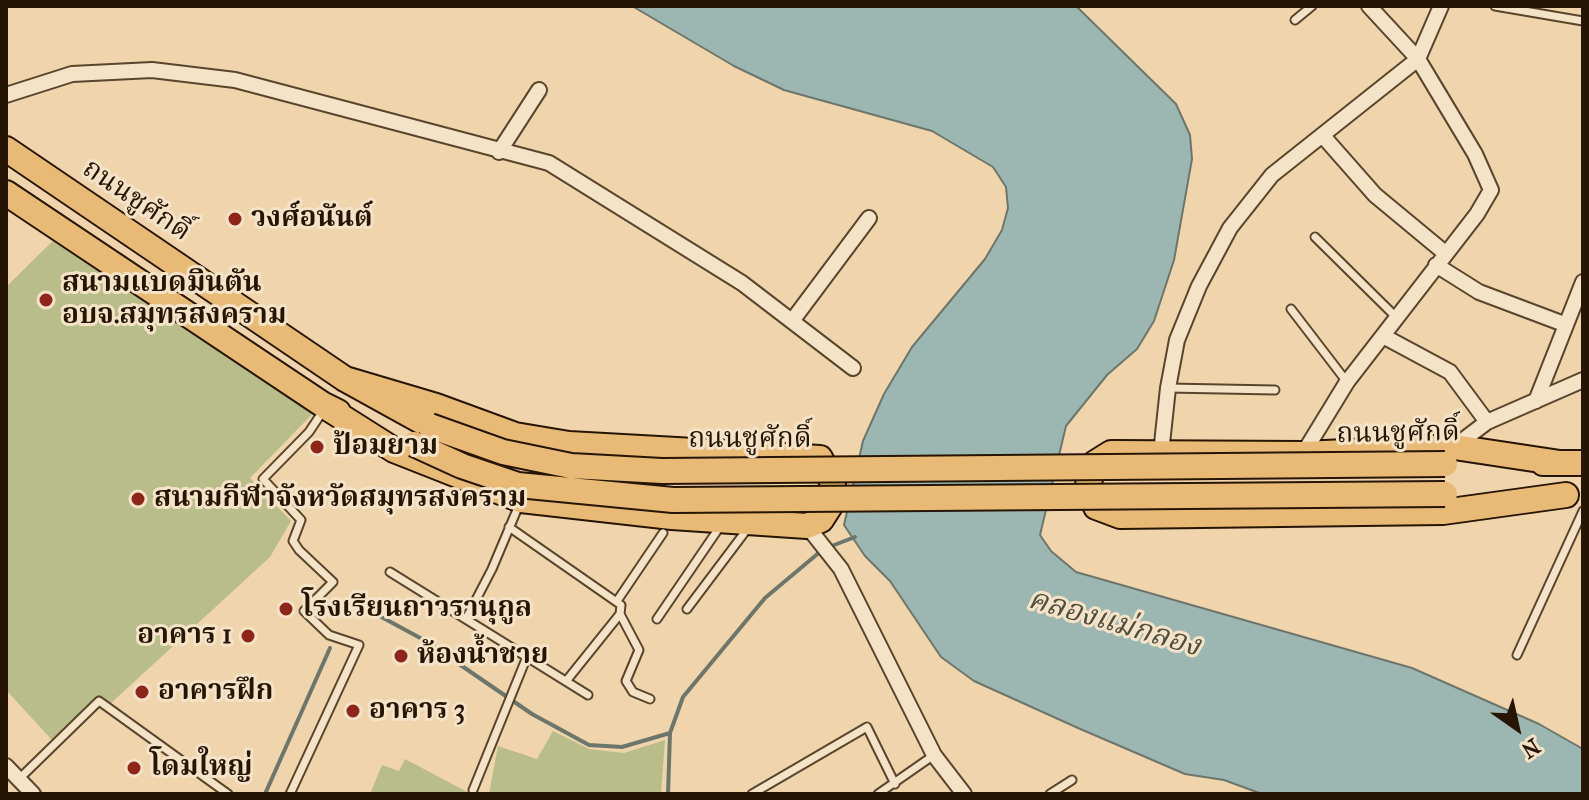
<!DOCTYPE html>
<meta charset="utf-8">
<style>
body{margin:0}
#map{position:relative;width:1589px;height:800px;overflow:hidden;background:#f0d4ab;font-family:"IM FELL French Canon",serif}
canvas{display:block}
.frame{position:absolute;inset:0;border:8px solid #261502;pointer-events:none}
.north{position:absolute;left:1477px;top:688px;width:80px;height:80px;-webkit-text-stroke:6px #f5e3c8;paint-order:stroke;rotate:146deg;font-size:22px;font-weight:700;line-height:32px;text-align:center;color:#261502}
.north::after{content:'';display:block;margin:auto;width:28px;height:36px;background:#261502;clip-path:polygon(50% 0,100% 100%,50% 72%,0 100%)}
</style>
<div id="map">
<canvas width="1589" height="800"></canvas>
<div class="frame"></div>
<div class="north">N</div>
</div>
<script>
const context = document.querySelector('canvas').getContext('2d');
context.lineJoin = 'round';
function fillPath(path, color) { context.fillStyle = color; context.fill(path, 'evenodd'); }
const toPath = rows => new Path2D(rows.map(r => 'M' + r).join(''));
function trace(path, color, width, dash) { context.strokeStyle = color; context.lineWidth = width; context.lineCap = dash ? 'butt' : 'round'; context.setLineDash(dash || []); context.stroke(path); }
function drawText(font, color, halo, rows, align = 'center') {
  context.font = font + ' "IM FELL French Canon","Noto Serif Thai",serif'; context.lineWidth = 6; context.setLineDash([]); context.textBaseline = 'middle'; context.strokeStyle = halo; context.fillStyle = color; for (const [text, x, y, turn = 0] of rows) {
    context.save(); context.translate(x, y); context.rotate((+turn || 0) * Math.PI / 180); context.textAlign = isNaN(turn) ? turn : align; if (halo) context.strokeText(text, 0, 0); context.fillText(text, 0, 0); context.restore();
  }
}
fillPath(toPath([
 [64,230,322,404,250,478,291,521,270,557,110,704,99,694,52,740,6,690,6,287],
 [553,731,589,749,624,753,665,740,661,794,489,794,498,746,537,759],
 [405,759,471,794,370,794,382,765,399,771]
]), '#b9bd89');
const water = toPath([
 [632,6,1076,6,1176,104,1190,135,1192,159,1174,260,1154,321,1137,349,1107,375,1066,426,1040,535,1051,551,1076,572,1412,668,1539,724,1583,749,1583,794,1262,794,1224,780,1185,774,1078,728,974,681,941,657,890,581,865,556,844,525,863,441,884,394,912,347,985,259,1002,230,1008,208,1006,187,993,167,932,131,784,90,734,66,632,6]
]);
fillPath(water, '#9cb7b1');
trace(water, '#6d766b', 2);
trace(toPath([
 [829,547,855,537],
 [361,606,424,640,532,714,589,745,622,747,670,733],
 [265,794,330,648],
 [668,794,670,733,683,697,765,598,821,551]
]), '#6d766b', 4);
const lane = toPath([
 [1495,6,1583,21],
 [1295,20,1312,6],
 [1315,237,1397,318],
 [1291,309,1347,382],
 [1168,388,1275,390],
 [509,527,621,605,620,614,567,680],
 [390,572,588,695],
 [617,601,663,533],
 [687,609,748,528],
 [620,614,639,650,626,681,633,692,650,699],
 [466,619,492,569,519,505],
 [657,619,721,525],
 [1517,655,1583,511],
 [19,779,99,701,228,794],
 [473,790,528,654],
 [290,794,359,645,329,635,304,611,333,582,299,550,293,541,301,520,263,479,309,432,323,411],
 [752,794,867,727,895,784],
 [878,794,934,755],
 [1050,794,1072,780]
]);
const street = toPath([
 [6,95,72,74,152,70,235,80,549,163,742,283,853,368],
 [1323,136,1375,195,1445,253],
 [499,152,539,90],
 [1436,265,1479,292,1564,324],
 [792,321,869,218],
 [1383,336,1450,372,1487,422],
 [1536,401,1583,282],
 [1454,447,1487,422,1583,380],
 [1161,453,1168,388,1177,340,1199,286,1230,228,1272,175,1418,59,1441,6],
 [1303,454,1347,382,1477,214,1491,190,1475,154,1418,59,1369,6],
 [807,526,841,569,934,755,964,794],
 [6,766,33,794]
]);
const primary = toPath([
 [6,149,345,379,430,426],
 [6,193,322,404,338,412],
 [326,407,394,450,521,500,672,517,807,526,821,520,830,506,833,483,820,458,569,444,515,435,436,406,345,379],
 [1543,463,1583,463],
 [1560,463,1454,447,1303,454,1111,453,1095,463,1088,485,1096,507,1120,516,1443,512,1566,495]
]);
trace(lane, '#58452c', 11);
trace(street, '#58452c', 18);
trace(primary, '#261502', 28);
trace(lane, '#f5e3c8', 7);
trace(street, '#f5e3c8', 14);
trace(primary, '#e8ba76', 24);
const primaryBridge = toPath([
 [430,426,503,452,571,466,662,471,1445,464],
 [414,444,462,466,518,485,673,500,1445,494]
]);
trace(primaryBridge, '#261502', 28, []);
trace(primaryBridge, '#e8ba76', 24);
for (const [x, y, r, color] of [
 [235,219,8,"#8f2418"],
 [46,300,8,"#8f2418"],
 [317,447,8,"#8f2418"],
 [138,499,8,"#8f2418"],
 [286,609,8,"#8f2418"],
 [248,636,8,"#8f2418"],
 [401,656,8,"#8f2418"],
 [142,692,8,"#8f2418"],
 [353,711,8,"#8f2418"],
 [134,768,8,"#8f2418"]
]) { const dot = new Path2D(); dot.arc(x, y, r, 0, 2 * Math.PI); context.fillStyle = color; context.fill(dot); trace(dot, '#f5e3c8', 3); }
drawText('28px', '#261502', '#f5e3c8', [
 ["ถนนชูศักดิ์",136,201,34],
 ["ถนนชูศักดิ์",1398,434,-1],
 ["ถนนชูศักดิ์",750,440]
]);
drawText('bold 28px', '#261502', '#f5e3c8', [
 ["วงศ์อนันต์",251,219],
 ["สนามแบดมินตัน",62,284],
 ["อบจ.สมุทรสงคราม",62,316],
 ["ป้อมยาม",333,447],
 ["สนามกีฬาจังหวัดสมุทรสงคราม",154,499],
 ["โรงเรียนถาวรานุกูล",302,609],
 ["อาคาร 1",232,636,"right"],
 ["ห้องน้ำชาย",417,656],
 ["อาคารฝึก",158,692],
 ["อาคาร 3",369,711],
 ["โดมใหญ่",150,768]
], 'left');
drawText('italic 30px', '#4f4e3f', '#f5e3c8', [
 ["คลองแม่กลอง",1114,624,16]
]);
</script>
